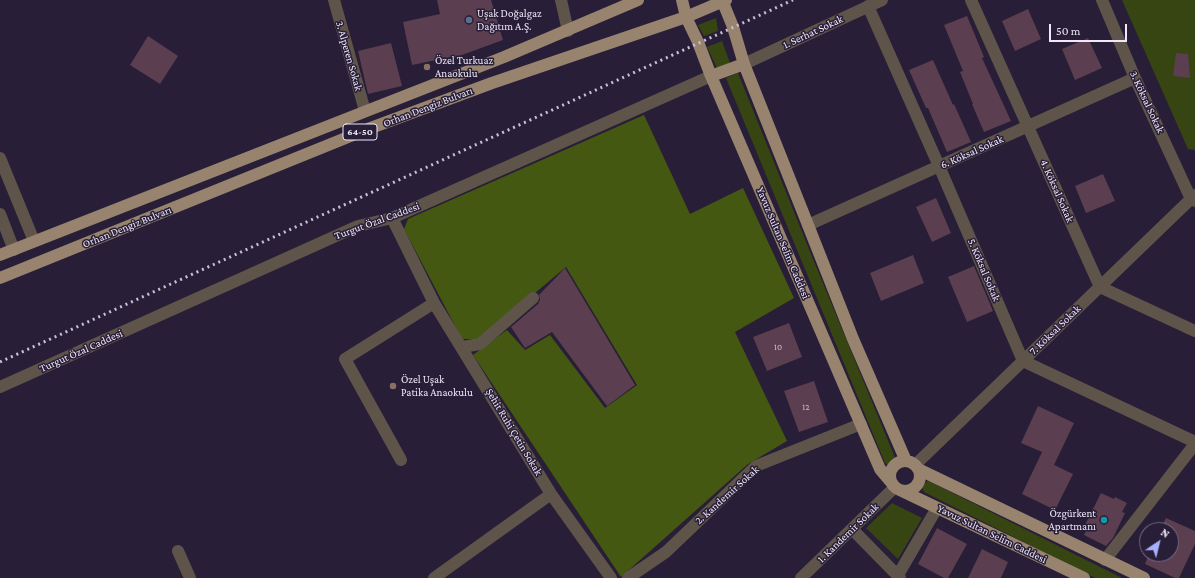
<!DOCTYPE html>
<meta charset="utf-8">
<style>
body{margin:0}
#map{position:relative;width:1195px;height:578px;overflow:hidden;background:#281e37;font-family:"Crimson Pro",serif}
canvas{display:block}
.north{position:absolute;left:1139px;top:522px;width:40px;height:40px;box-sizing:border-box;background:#281e37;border:1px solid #776f85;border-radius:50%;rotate:35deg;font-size:11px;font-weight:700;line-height:16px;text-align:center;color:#eee8f9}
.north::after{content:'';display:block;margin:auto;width:14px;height:18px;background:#a7b1fc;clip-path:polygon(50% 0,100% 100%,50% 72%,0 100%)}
.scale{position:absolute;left:1049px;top:24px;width:78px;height:18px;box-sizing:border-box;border:2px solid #eee8f9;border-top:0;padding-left:5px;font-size:12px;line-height:14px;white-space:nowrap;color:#eee8f9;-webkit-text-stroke:3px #281e37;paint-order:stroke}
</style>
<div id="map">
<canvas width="1195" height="578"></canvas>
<div class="north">N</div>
<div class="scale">50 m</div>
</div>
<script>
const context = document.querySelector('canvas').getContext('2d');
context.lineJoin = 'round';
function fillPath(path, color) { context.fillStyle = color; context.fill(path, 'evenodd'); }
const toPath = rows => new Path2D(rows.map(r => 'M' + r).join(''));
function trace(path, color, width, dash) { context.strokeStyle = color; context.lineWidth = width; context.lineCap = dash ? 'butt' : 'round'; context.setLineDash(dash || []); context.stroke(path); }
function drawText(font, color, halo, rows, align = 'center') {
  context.font = font + ' "Crimson Pro",serif'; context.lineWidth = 3; context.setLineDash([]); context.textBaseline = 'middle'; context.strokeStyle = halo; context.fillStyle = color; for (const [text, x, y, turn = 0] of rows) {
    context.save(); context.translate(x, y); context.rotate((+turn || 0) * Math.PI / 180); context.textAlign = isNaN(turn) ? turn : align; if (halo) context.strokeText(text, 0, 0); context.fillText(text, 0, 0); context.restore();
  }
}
fillPath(toPath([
 [1122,0,1195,0,1195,150,1188,149],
 [716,18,718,31,704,36,698,25],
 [722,41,730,63,717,68,707,47],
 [738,73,811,254,896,460,894,465,890,466,885,463,726,78],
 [927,481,929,481,1122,578,1095,578,924,492,922,487],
 [892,503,922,518,898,559,866,528]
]), '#374513');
fillPath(toPath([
 [644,115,690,214,743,188,794,298,735,332,787,441,748,464,621,577,473,355,507,330,525,350,550,335,605,408,637,385,566,267,480,339,462,339,404,229,408,219]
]), '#445811');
fillPath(toPath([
 [437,0,491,0,503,40,451,59,451,57,412,65,403,22,440,14],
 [1028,9,1041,39,1015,51,1002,21],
 [967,16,984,57,982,58,1011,121,984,132,972,104,973,104,960,72,963,71,944,25],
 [148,36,178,56,160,84,130,65],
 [1088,38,1102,68,1075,80,1062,49],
 [391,43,402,86,368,94,358,51],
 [1176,53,1188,54,1190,78,1173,76],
 [933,60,953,105,954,104,971,142,947,152,928,108,926,108,909,70],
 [1103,174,1115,201,1086,213,1075,186],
 [936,198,951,233,932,242,916,207],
 [913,255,924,283,881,301,870,273],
 [974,266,993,311,967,322,948,277],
 [565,268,635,385,607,406,552,332,525,348,511,327,538,304,540,300,539,295],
 [789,323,802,357,767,371,753,337],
 [814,381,828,422,799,432,784,391],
 [1038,406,1074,423,1054,465,1073,474,1055,510,1022,494,1042,452,1021,443],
 [1101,493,1114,499,1115,497,1127,503,1122,512,1125,513,1113,538,1106,546,1084,535,1087,528,1084,527],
 [1166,518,1195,531,1195,544,1179,578,1175,578,1145,564,1149,554,1171,554,1171,530,1160,530],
 [937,528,967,544,948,578,944,578,918,564],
 [982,549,1008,562,1001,578,968,578]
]), '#5b3e4f');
trace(toPath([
 [334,0,365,111],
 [561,0,568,31],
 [971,0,1100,287,1195,331],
 [1102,0,1135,78,1191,199,1195,201],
 [868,6,939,166,1023,361,1195,442],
 [744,64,882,0],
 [0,158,34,241],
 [0,214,14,250],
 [392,218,434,303,551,494,611,578],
 [808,225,1135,78],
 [462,347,480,344,533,298],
 [0,387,358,226,392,218,711,76],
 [401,460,345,359,434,303],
 [915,465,1195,195],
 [852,529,900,578],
 [178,551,190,578],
 [1105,560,1195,444],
 [898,575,937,508],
 [434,578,551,494],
 [628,578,666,552,756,466,861,424],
 [801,578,895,487]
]), '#5e544a', 12);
trace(toPath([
 [682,0,686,17,698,42,711,76,880,469,891,482],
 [722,0,733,27,744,64,808,225,853,339,906,461],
 [711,76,744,64],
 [0,255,504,57,638,0],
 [0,278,368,129,492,83,686,17,726,0],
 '890 476a15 15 0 1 1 30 0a15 15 0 1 1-30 0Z',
 [918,469,1144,578],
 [900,490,1084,578]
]), '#98836e', 12);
trace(toPath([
 [0,362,793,0]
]), '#c8c1d4', 3, [2, 4]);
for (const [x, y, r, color] of [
 [469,20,4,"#5c6f8a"],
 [427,67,4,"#8d6e63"],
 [393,386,4,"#8d6e63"],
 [1104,520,4,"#0f9aa8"]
]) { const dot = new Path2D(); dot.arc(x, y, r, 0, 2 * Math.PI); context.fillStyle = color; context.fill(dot); trace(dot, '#281e37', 1.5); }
drawText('9px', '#c9bece', null, [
 ["10",778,347],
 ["12",806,407]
]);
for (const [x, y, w] of [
 [360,132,34]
]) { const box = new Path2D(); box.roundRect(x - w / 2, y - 8, w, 16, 3); context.fillStyle = '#281e37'; context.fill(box); trace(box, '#eee8f9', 1); }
drawText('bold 10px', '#eee8f9', null, [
 ["64-50",360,132]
]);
drawText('11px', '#eee8f9', '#281e37', [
 ["Uşak Doğalgaz",477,14],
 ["Dağıtım A.Ş.",477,27],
 ["Özel Turkuaz",435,61],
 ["Anaokulu",435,74],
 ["Özel Uşak",401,380],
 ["Patika Anaokulu",401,393],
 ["Özgürkent",1096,514,"right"],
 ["Apartmanı",1096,527,"right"]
], 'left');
drawText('11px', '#eee8f9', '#281e37', [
 ["1. Serhat Sokak",813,32,-25],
 ["3. Alperen Sokak",349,56,74],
 ["3. Köksal Sokak",1147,102,65],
 ["Orhan Dengiz Bulvarı",428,107,-21],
 ["6. Köksal Sokak",972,152,-24],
 ["4. Köksal Sokak",1057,191,66],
 ["Turgut Özal Caddesi",377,221,-20],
 ["Orhan Dengiz Bulvarı",127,227,-22],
 ["Yavuz Sultan Selim Caddesi",783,243,67],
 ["5. Köksal Sokak",984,270,67],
 ["7. Köksal Sokak",1055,330,-44],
 ["Turgut Özal Caddesi",81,351,-24],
 ["Şehit Ruhi Çetin Sokak",514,432,59],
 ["2. Kandemir Sokak",727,495,-42],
 ["1. Kandemir Sokak",848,533,-44],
 ["Yavuz Sultan Selim Caddesi",992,534,26]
]);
</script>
